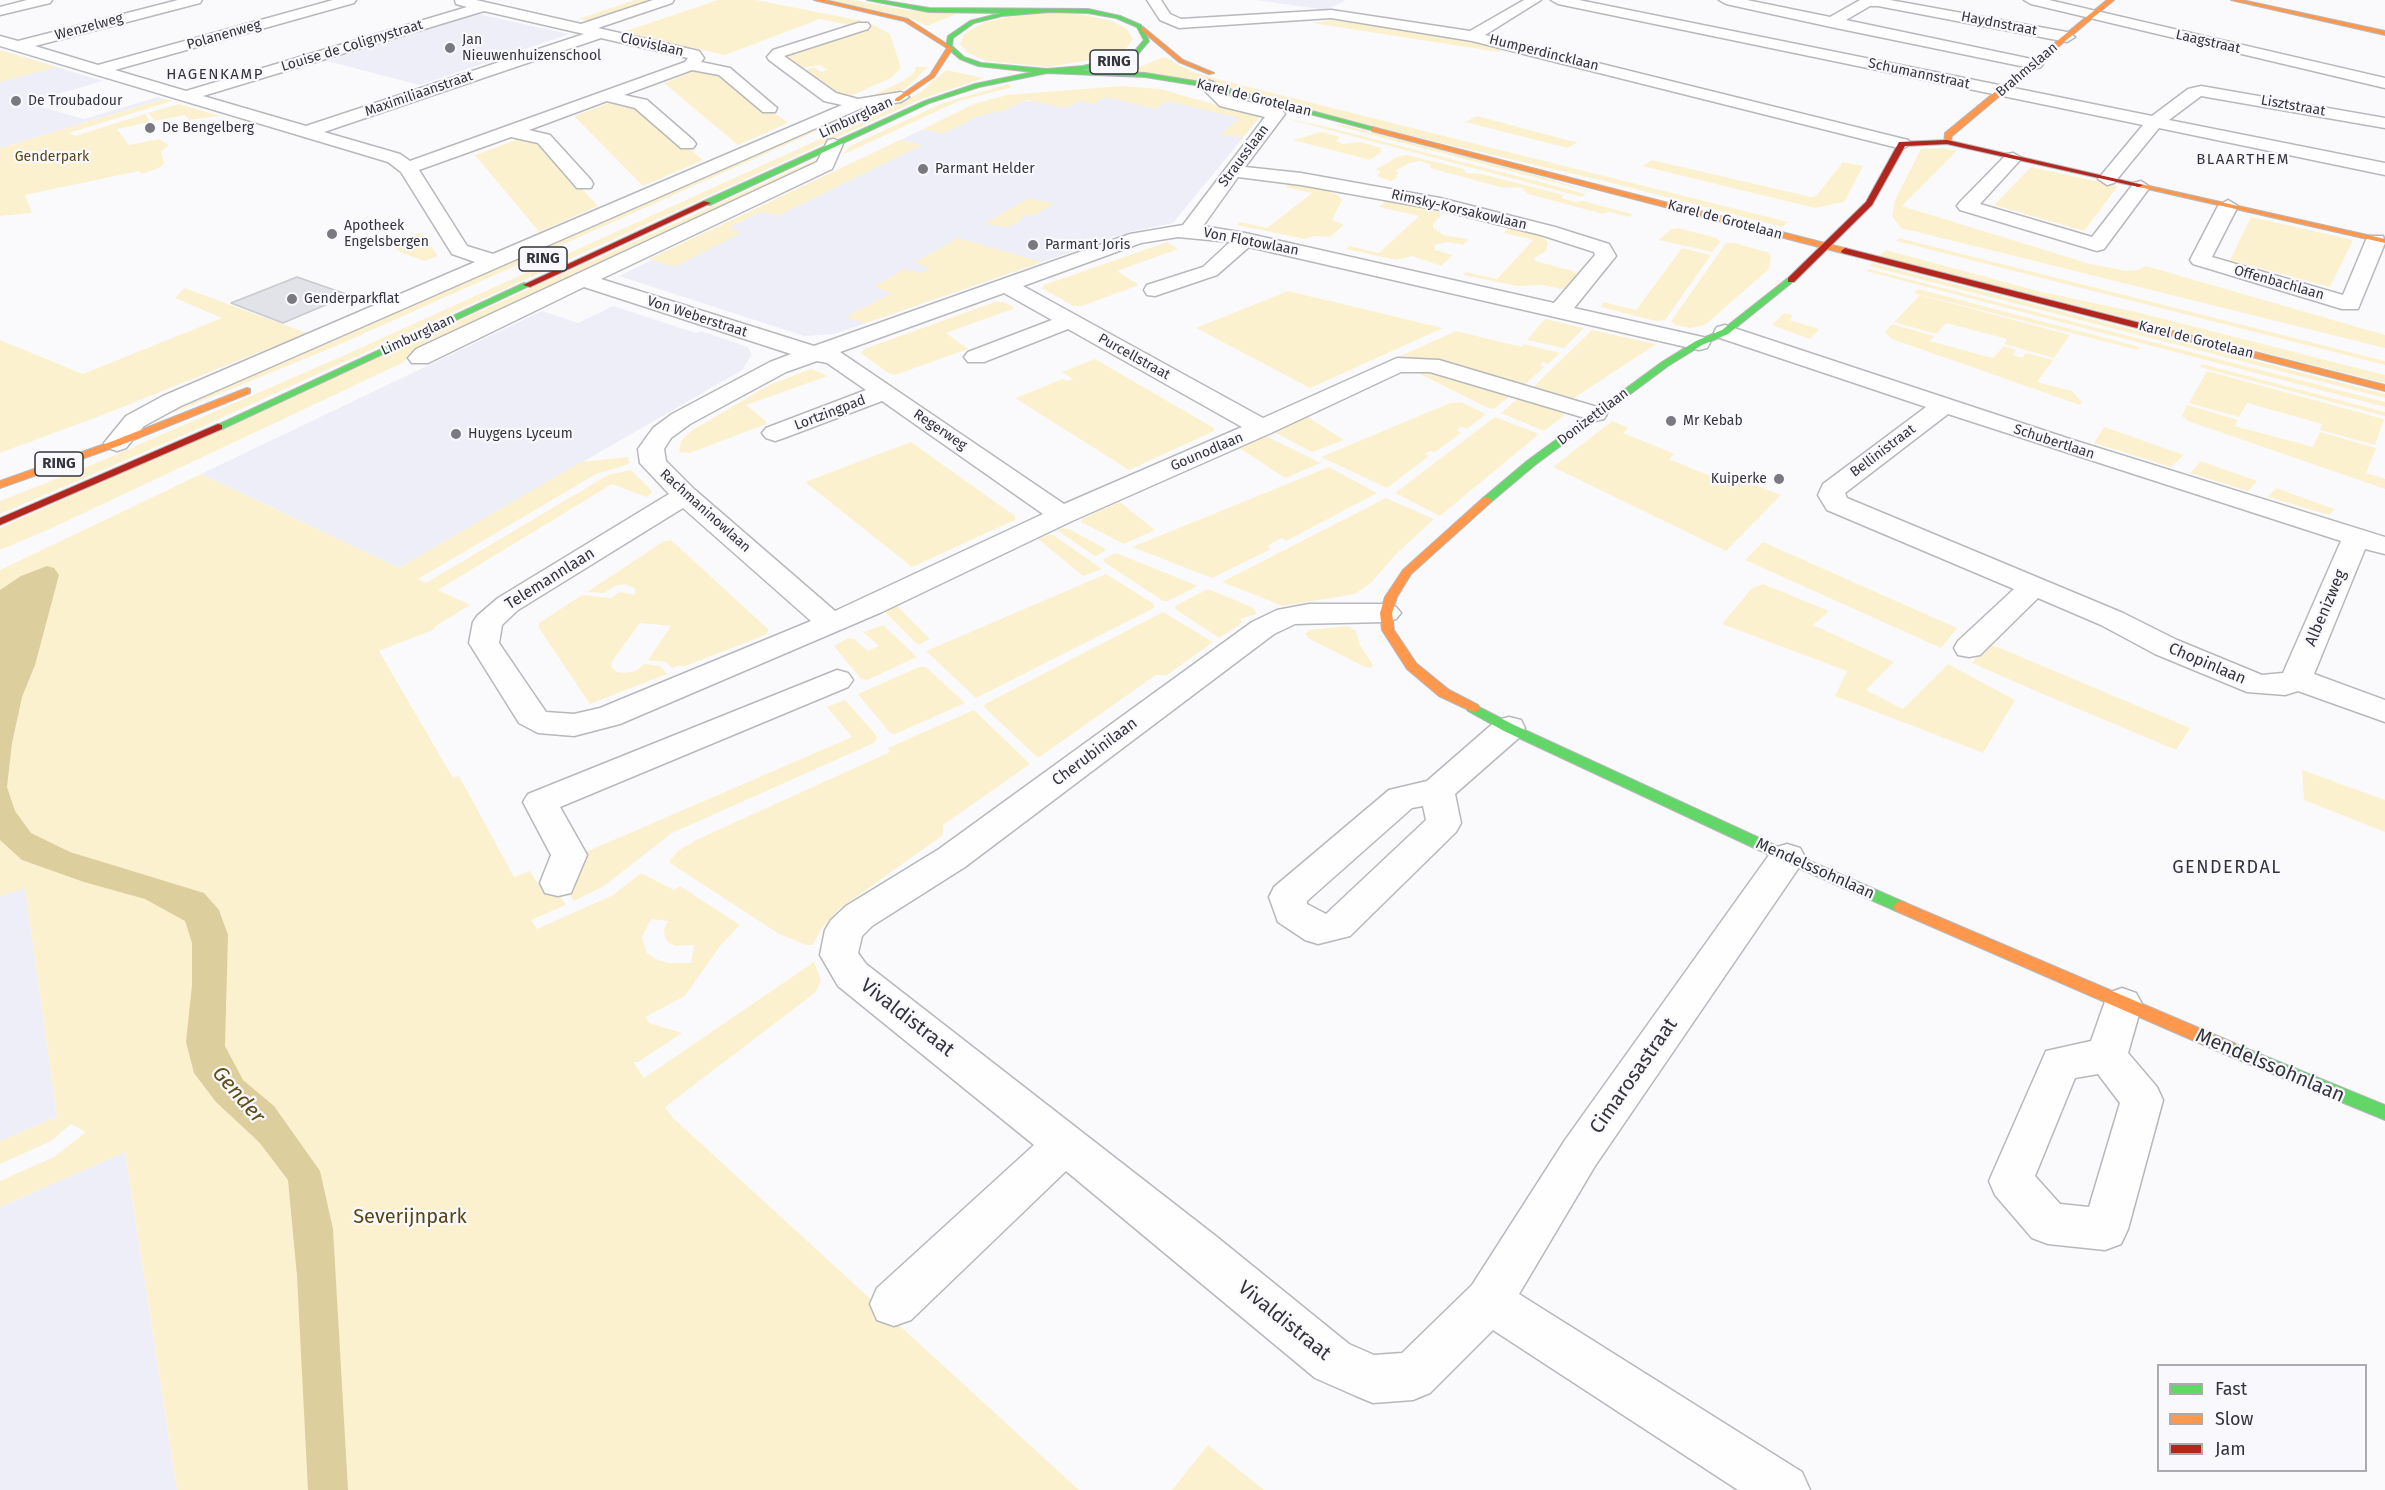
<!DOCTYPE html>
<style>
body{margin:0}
#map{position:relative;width:2385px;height:1490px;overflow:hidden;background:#fafafc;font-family:"Fira Sans",sans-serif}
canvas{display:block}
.legend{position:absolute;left:2157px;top:1364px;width:210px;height:108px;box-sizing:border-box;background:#f9f9fd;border:2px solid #aaaab0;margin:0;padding:8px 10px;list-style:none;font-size:18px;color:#33343c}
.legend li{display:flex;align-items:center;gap:12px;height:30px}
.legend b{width:30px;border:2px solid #aaaab0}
</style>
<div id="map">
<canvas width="2385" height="1490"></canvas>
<ul class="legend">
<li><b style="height:8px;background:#63d668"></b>Fast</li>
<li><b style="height:8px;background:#ff974d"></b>Slow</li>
<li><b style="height:8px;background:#b3261e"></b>Jam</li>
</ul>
</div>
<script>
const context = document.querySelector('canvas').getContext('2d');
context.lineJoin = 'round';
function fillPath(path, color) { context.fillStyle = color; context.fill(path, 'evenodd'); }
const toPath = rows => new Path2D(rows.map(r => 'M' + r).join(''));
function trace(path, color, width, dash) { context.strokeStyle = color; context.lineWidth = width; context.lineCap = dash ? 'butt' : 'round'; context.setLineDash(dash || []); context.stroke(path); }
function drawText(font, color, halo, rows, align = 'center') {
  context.font = font + ' "Fira Sans",sans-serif'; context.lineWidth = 4.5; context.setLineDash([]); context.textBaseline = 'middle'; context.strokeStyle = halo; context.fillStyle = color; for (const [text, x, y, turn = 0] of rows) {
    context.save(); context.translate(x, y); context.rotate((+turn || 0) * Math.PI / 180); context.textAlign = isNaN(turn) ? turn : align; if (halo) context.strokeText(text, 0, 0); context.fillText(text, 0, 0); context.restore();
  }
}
fillPath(toPath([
 [1256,0,1346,0,1326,10],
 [478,14,569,34,420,85,327,61],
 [0,50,103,81,27,103,84,119,158,97,164,99,0,148],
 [1108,96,1175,100,1259,118,1173,223,1129,232,834,334,804,336,619,276,923,129,929,130,1017,102],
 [613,306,696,333,701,331,748,347,752,354,742,370,399,568,201,474,542,311,578,323],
 [25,887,57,1117,0,1141,0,896],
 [125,1152,177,1490,0,1490,0,1207]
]), '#edeef8');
fillPath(toPath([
 [635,0,661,0,595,22,578,19],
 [718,0,756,0,863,21,852,26,820,19,725,55,623,32],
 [828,0,852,0,907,10,957,14,927,26,910,18],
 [1042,13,1078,14,1109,20,1126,28,1133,39,1126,49,1108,57,1048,67,987,61,968,53,960,44,964,34,983,23,1007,17],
 [1332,20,1474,40,1507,47,1498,52,1312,23],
 [872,24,890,34,901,68,891,78,846,98,840,97,800,72,814,67,821,72,827,70,820,65,795,69,784,57,828,38,859,33,871,29,867,26],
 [0,50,57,67,0,82],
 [1164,57,1190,71,1225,81,1788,222,1782,227,1612,183,1132,70],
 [916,67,928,67,906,88,890,95,869,97,903,81,914,73],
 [699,69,720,73,788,123,738,145,664,83],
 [946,70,984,78,921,99,184,435,0,514,0,501,94,464,345,355,820,139,921,92],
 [1008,84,1012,87,959,101,842,155,850,146,943,103],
 [1122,86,1160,89,1259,117,1243,137,1220,135,1240,118,1167,101,1156,109,1106,97,1093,104,1080,101,1066,108,1027,100,1002,111,978,116,943,134,923,129,974,104,1007,95],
 [164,99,172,101,69,133,75,136,145,114,151,122,117,129,129,145,159,139,169,145,161,152,164,163,161,167,142,174,139,171,25,195,32,213,0,216,0,148],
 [615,101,635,104,703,160,643,186,574,116],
 [179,104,220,116,189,120,185,115,155,121,148,113],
 [861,106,870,107,336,346,155,420,157,414,308,351],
 [1477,116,1571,141,1578,142,1568,148,1465,122],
 [1284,118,1327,127,1586,194,1582,197],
 [1334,125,1344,125,1526,172,1599,194],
 [1321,132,1340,137,1336,141,1342,144,1360,142,1382,148,1380,153,1370,160,1293,140],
 [524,137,537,140,598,206,539,232,475,155],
 [900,140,922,145,779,215,760,212,729,228,741,233,678,265,671,266,649,259],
 [1943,148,1957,151,1902,206,2090,264,2127,271,2138,270,2146,266,2385,335,2385,348,1901,228,1892,216,1895,200,1921,149],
 [1407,155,1464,169,1466,173,1482,174,1564,195,1562,198,1575,202,1583,201,1632,214,1630,217,1609,212,1603,214,1528,194,1522,188,1500,187,1430,168,1431,165,1420,161,1409,163,1395,171,1399,173,1395,176,1398,177,1391,181,1377,176,1381,171,1375,170,1399,156],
 [819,158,820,161,417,350,402,363,52,528,0,550,0,528],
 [1652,160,1811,197,1817,195,1843,162,1863,166,1844,202,1815,208,1642,166],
 [2031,167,2118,186,2084,231,1994,205],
 [1289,184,1320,188,1338,195,1342,200,1332,220,1344,225,1330,237,1315,236,1305,239,1236,225,1240,222,1267,228,1312,193,1285,187],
 [1029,198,1054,204,1034,215,1021,215,1021,220,1008,227,984,224],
 [1387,200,1421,205,1420,208,1439,212,1441,216,1433,224,1433,228,1444,235,1468,239,1463,245,1447,242,1434,245,1435,250,1453,255,1441,266,1412,256,1396,260,1346,249,1349,246,1379,253,1419,216,1379,207],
 [2251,217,2353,240,2330,287,2230,260],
 [1509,227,1541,236,1548,242,1546,251,1534,258,1535,261,1570,270,1579,275,1566,290,1542,285,1517,286,1463,275,1466,272,1497,279,1533,240,1504,233],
 [1678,228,1717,238,1720,242,1712,252,1659,240,1671,229],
 [421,233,438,256,424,261,400,252,390,244,402,237],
 [958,238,1042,262,866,323,846,317,892,293,874,287,904,269,919,273,929,270,928,267,914,263],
 [1899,238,2385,361,2385,365,1896,241],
 [1167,242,1178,249,1117,271,1139,285,1082,306,1073,306,1042,288,1044,285],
 [1726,243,1735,243,1767,252,1771,255,1769,269,1705,325,1691,328,1675,325,1671,321],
 [1682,248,1711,255,1665,320,1655,321,1601,307,1603,302,1636,310],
 [1886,250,2038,291,2136,312,2385,375,2385,383,1879,256],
 [1872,263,2385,394,2385,398,1869,266],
 [1869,269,2385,402,2385,407,1866,271],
 [184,288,307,333,105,414,0,453,0,340,83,374,222,318,175,298],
 [1918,289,2140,347,2138,350,1914,293],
 [1288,291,1443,328,1310,388,1196,328],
 [1920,295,2070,335,2054,358,2004,344,2007,339,1946,323,1936,334,1894,322],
 [995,302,1004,302,1015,308,946,333,968,349,895,375,888,373,861,353,864,349],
 [1784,313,1793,315,1789,320,1819,329,1810,339,1772,325],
 [1545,319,1584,328,1564,348,1527,340],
 [1892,324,1934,336,1930,341,1993,358,2004,346,2016,350,2013,355,2022,358,2026,353,2053,360,2037,382,2072,391,2082,402,2080,405,1892,339,1885,332],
 [1592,330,1656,344,1571,400,1531,389],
 [1456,331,1522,347,1524,344,1560,353,1548,364,1543,362,1540,365,1544,367,1523,386,1430,360,1394,359],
 [1095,359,1214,428,1214,431,1129,470,1015,398,1063,379,1067,381,1073,379,1062,372],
 [2202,364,2385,412,2385,416,2200,367],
 [811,369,828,376,746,405,767,422,766,424,690,453,679,452,681,441,691,431,769,385],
 [1410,369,1423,371,1510,396,1494,409,1488,408],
 [2207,371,2384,419,2375,445,2320,430,2322,424,2247,403,2239,417,2189,403],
 [1517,399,1557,410,1565,415,1544,431,1501,413],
 [1461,402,1486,414,1467,429,1462,427,1457,430,1461,433,1435,452,1430,451,1425,454,1429,456,1387,488,1321,457,1450,403],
 [2187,405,2238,420,2235,426,2313,447,2320,432,2376,448,2366,473,2385,479,2385,489,2188,421,2182,416],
 [1306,416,1344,440,1312,452,1272,431],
 [1495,417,1539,434,1440,516,1395,493],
 [1612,421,1629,428,1623,433,1675,454,1669,459,1725,482,1732,476,1781,495,1726,551,1553,467],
 [2104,427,2184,455,2171,467,2094,443],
 [1264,435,1321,463,1285,478,1238,447],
 [911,442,1015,516,1015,520,912,567,805,482],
 [628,457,629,464,596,474,418,579,426,583,608,475,631,470,652,491,651,494,646,497,612,484,438,590,470,605,434,627,435,629,379,651,453,778,459,776,514,877,530,871,544,894,555,889,566,905,531,920,537,929,613,895,641,873,674,890,680,886,740,925,720,946,685,996,645,1017,649,1023,682,1033,638,1062,633,1062,644,1078,814,962,821,980,816,992,665,1107,672,1117,1079,1490,177,1490,125,1152,0,1207,0,1181,54,1157,86,1132,71,1124,51,1141,0,1164,0,1141,57,1117,25,888,0,896,0,570,201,474,399,568,581,462],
 [651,919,668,921,664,929,665,938,669,943,676,946,694,945,691,963,668,963,656,959,647,953,642,937],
 [2201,461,2257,481,2248,491,2190,473],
 [1329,467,1377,493,1286,541,1282,538,1267,546,1271,549,1212,578,1132,547],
 [2276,488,2334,509,2335,509,2329,515,2268,497],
 [1386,498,1434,519,1396,554,1372,582,1355,594,1283,606,1222,582],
 [1120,502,1155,530,1124,544,1081,522,1082,519],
 [1062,528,1069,529,1106,549,1105,551,1096,556,1093,555,1057,530],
 [1048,535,1053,535,1102,569,1083,576,1038,539],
 [671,540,769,630,765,635,683,667,680,665,672,668,666,662,648,660,671,626,640,623,612,661,611,667,617,672,625,673,635,671,645,664,660,666,667,674,590,704,539,628,539,623,582,595,611,598,620,592,635,595,635,588,624,584,615,586,604,593,587,592,664,541],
 [1763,542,1957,628,1941,648,1745,560],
 [1116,553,1198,586,1168,601,1163,601,1104,562,1104,559],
 [1106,574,1154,604,1154,608,976,698,926,651],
 [1763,584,1829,611,1813,625,1894,662,1866,690,1903,709,1948,664,2015,700,1983,753,1835,696,1847,671,1722,624,1752,588],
 [1208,589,1252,607,1257,614,1239,619,1243,622,1219,638,1175,609,1175,606],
 [896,605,930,639,918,645,884,611],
 [1163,612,1213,642,1167,675,1156,675,1038,758,984,707,985,704],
 [883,625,917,657,867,680,861,679,834,646,848,638,854,639,868,651,879,646,863,632],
 [1348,626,1356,631,1360,645,1373,665,1371,668,1365,667,1308,638,1305,634,1309,630],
 [1988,643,2190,728,2176,750,2024,686,1972,663],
 [919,667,926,667,965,703,895,734,890,733,858,694],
 [845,700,875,734,877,738,874,743,672,833,604,886,574,901,564,886,579,855,852,737,827,707],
 [974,710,1030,764,943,825,943,835,839,909,821,929,813,945,806,945,779,934,670,863,670,860,679,850,698,839,890,752,888,748],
 [2302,770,2385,800,2385,832,2304,800],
 [1208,1445,1264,1490,1172,1490]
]), '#fcf1cf');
fillPath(toPath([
 [47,566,54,568,59,575,35,665,22,697,12,743,7,787,15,811,31,833,70,852,204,893,219,910,228,935,225,1046,243,1080,274,1106,320,1171,333,1229,348,1490,308,1490,297,1276,288,1180,259,1142,216,1102,194,1073,186,1042,192,985,192,943,185,921,145,899,84,882,22,860,0,840,0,590,21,576]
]), '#ddce9e');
const building = toPath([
 [297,277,349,295,283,323,231,303,297,277]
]);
fillPath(building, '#e2e3e8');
trace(building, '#c9cace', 1.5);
const street = toPath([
 [27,0,52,0,50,3,0,15,0,7,27,0],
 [178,0,202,0,200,3,35,46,98,65,333,0,356,0,354,3,115,70,186,91,467,7,456,4,455,0,476,0,581,24,653,0,674,0,672,3,598,28,699,51,704,58,701,62,730,68,777,108,775,112,763,112,719,75,692,70,624,95,647,100,693,140,696,144,693,148,681,148,635,108,607,101,529,130,550,135,591,180,593,184,591,188,577,188,538,143,511,137,419,170,467,246,493,254,842,105,824,101,769,60,767,57,773,50,858,23,868,23,870,26,868,29,784,56,836,93,858,99,901,92,909,97,901,102,862,108,181,406,144,426,126,448,117,451,108,448,104,443,126,416,163,396,475,262,452,254,401,172,388,162,0,46,0,36,18,41,178,0],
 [484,11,584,34,306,126,203,96,484,11],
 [601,38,688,58,685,62,410,161,400,154,324,132,601,38],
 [1147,0,1161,0,1170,14,1181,19,1331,10,1470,31,1524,0,1541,0,1485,35,1908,140,1911,144,1902,149,1472,41,1331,18,1179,28,1160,20,1147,0],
 [1551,0,1579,0,2152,116,2188,89,2201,86,2385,118,2385,128,2201,96,2169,120,2385,163,2385,175,2159,128,2114,183,2107,185,2098,179,2143,125,1558,4,1551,0],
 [1719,0,1747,0,1830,17,1860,0,1890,0,2067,32,2075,37,2067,42,1878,6,1870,6,1846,20,2041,61,2043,64,2041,67,2035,69,1831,27,1726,4,1719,0],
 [2024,0,2049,0,2385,78,2385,88,2031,4,2024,0],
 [1207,80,1213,82,1232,98,1282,110,1285,114,1245,167,1301,173,1440,198,1555,227,1609,244,1616,256,1574,308,1707,338,1710,343,1707,348,1699,350,1249,247,1217,275,1155,296,1147,295,1144,290,1147,285,1203,267,1230,242,1178,237,1141,243,1023,286,1263,418,1397,358,1439,360,1604,409,1607,414,1604,419,1595,421,1430,372,1401,372,1271,433,1072,521,882,612,620,724,574,736,538,733,519,723,469,643,473,622,477,616,498,598,669,494,640,463,638,449,653,428,672,414,770,362,791,354,584,287,428,363,412,363,408,358,416,349,817,162,828,140,834,139,843,144,832,169,601,279,814,346,1130,234,1183,225,1265,117,1220,106,1199,85,1207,80],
 [1238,177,1301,185,1440,210,1541,235,1594,252,1595,255,1554,303,1245,233,1203,226,1238,177],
 [1004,293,1052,320,968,352,964,357,968,362,984,362,1068,329,1242,427,1064,504,840,352,1004,293],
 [817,361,827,363,866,390,766,428,762,433,766,438,775,441,784,438,882,401,1043,514,835,611,694,489,666,461,664,449,671,438,690,424,786,372,817,361],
 [683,508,811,621,600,708,574,714,546,712,499,643,502,625,518,610,683,508],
 [2013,153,2022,158,1980,204,2092,237,2134,183,2141,181,2150,187,2104,249,2097,251,1960,210,1957,206,1960,202,2007,154,2013,153],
 [2228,200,2238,206,2212,257,2343,295,2366,240,2369,236,2383,236,2385,243,2358,309,2342,309,2193,264,2190,260,2218,206,2228,200],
 [1725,325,2073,440,2385,537,2385,554,2365,549,2314,674,2385,700,2385,722,2298,691,2285,695,2247,692,2155,654,2101,625,2038,598,1980,655,1969,657,1958,655,1954,648,1958,641,2014,589,1827,510,1818,495,1823,484,1926,407,1717,337,1714,332,1717,327,1725,325],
 [1948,414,2341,541,2283,673,2262,675,2177,640,2123,613,1847,498,1845,493,1948,414],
 [1309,604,1386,604,1396,607,1401,613,1396,619,1386,622,1295,624,1274,634,965,867,872,926,862,936,858,953,866,964,1217,1237,1349,1344,1374,1355,1402,1353,1472,1285,1565,1140,1774,848,1787,844,1800,848,1805,857,1800,866,1595,1166,1519,1294,1802,1472,1810,1490,1738,1490,1493,1330,1430,1393,1413,1400,1373,1403,1356,1396,1315,1378,1066,1171,911,1320,894,1326,877,1320,870,1304,877,1288,1034,1145,838,986,820,955,825,930,831,920,846,906,939,849,1252,622,1277,610,1309,604],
 [837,670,848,673,853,680,848,687,560,807,587,855,571,893,558,896,545,893,540,883,551,855,523,802,528,794,837,670],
 [1509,717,1521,720,1525,728,1521,736,1455,794,1461,823,1456,832,1350,936,1318,944,1305,940,1278,922,1269,897,1274,887,1389,790,1427,781,1497,720,1509,717],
 [1423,806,1426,820,1326,914,1307,904,1307,901,1412,808,1423,806],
 [2122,988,2136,993,2142,1004,2128,1053,2157,1087,2163,1100,2128,1229,2121,1244,2105,1250,2048,1244,2032,1238,1995,1195,1989,1181,2046,1051,2091,1041,2108,993,2122,988],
 [2098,1074,2120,1103,2089,1207,2060,1204,2035,1176,2075,1078,2098,1074]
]);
const fast = toPath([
 [867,0,880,0,929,8,1088,9,1120,16,1141,25,1149,41,1138,54,1121,61,1082,70,1145,73,1207,83,1379,129,1375,131,1207,87,1145,77,1047,73,979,87,929,103,710,205,704,205,704,201,925,101,975,84,1033,72,978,66,960,59,946,47,948,36,970,21,1001,13,929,12,867,0],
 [1049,12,1088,13,1116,18,1137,27,1144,40,1134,52,1117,58,1083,66,1047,69,981,63,964,57,952,46,953,38,974,23,1002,16,1049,12],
 [1788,278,1795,280,1728,334,1702,345,1668,366,1535,465,1491,502,1483,502,1483,498,1527,461,1662,362,1696,341,1722,330,1788,278],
 [524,283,531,285,222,429,214,429,213,427,524,283],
 [1473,704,1514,725,1792,853,1906,903,1909,907,1906,911,1896,911,1782,861,1504,731,1468,711,1466,708,1468,705,1473,704],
 [2228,1041,2385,1105,2385,1120,2222,1053,2220,1048,2222,1043,2228,1041]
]);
const slow = toPath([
 [814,0,825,0,908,19,953,48,934,77,899,101,895,101,895,99,930,75,947,48,904,21,814,0],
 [2107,0,2114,0,1952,136,1950,144,1944,144,1945,133,2107,0],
 [2231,0,2242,0,2385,31,2385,35,2231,0],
 [1143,27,1183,60,1214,73,1209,74,1179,62,1141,30,1143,27],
 [1372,127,1848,249,1849,251,1842,253,1372,131,1372,127],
 [2136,183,2385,239,2385,243,2139,187,2136,187,2136,183],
 [2149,325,2385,385,2385,391,2146,330,2146,326,2149,325],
 [247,388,250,389,250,393,121,445,0,488,0,481,113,441,247,388],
 [1487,497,1492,500,1491,502,1411,574,1397,597,1392,613,1394,630,1416,663,1449,690,1478,705,1480,708,1478,711,1473,712,1439,696,1407,669,1382,630,1380,613,1385,597,1403,570,1483,498,1487,497],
 [1901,901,2234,1043,2236,1048,2234,1053,2228,1055,2222,1053,1896,911,1893,907,1896,903,1901,901]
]);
const jam = toPath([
 [1947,140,2143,185,2139,187,1947,144,1905,146,1872,205,1794,282,1788,282,1788,278,1866,202,1899,142,1947,140],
 [704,201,711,203,530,287,523,285,704,201],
 [1845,248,2152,326,2154,328,2149,331,1842,253,1841,251,1845,248],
 [218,424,222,425,222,429,0,525,0,518,218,424]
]);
trace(street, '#b7b8bc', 3);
trace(fast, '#b7b8bc', 2);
trace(slow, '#b7b8bc', 2);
trace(jam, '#b7b8bc', 2);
fillPath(street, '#fefeff');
fillPath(fast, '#63d668');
fillPath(slow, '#ff974d');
fillPath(jam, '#b3261e');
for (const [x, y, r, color] of [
 [450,48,6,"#79797f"],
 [16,101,6,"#79797f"],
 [150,128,6,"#79797f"],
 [923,169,6,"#79797f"],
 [332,234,6,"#79797f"],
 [1033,245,6,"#79797f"],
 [292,299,6,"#79797f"],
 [1671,421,6,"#79797f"],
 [456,434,6,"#79797f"],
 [1779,479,6,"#79797f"]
]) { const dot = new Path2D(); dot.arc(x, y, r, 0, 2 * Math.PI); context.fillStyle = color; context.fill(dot); trace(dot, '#f9f9fd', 2); }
drawText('14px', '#33343c', '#f9f9fd', [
 ["Haydnstraat",1999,24,11],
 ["Wenzelweg",89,27,-15],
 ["Polanenweg",224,35,-16],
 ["Laagstraat",2208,42,13],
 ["Clovislaan",652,45,13],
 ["Louise de Colignystraat",352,46,-17],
 ["Humperdincklaan",1544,53,14],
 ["Brahmslaan",2027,70,-40],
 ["Schumannstraat",1919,74,12],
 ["Maximiliaanstraat",419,94,-19],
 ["Karel de Grotelaan",1254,98,14],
 ["Lisztstraat",2293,106,10],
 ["Limburglaan",856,118,-25],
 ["Strausslaan",1244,156,-53],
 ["Rimsky-Korsakowlaan",1459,210,13],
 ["Karel de Grotelaan",1725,220,15],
 ["Von Flotowlaan",1251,242,11],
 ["Offenbachlaan",2279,283,16],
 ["Von Weberstraat",697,317,18],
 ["Limburglaan",418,335,-25],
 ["Karel de Grotelaan",2196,340,14],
 ["Purcellstraat",1134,357,29],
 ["Lortzingpad",830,413,-21],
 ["Donizettilaan",1593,417,-37],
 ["Regerweg",940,430,34],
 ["Schubertlaan",2054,442,18],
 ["Bellinistraat",1883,451,-37],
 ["Gounodlaan",1207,452,-23],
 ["Rachmaninowlaan",705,511,42]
]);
drawText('14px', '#33343c', '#f9f9fd', [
 ["Jan",462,40],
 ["Nieuwenhuizenschool",462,56],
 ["De Troubadour",28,101],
 ["De Bengelberg",162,128],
 ["Parmant Helder",935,169],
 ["Apotheek",344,226],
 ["Engelsbergen",344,242],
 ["Parmant Joris",1045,245],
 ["Genderparkflat",304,299],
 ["Mr Kebab",1683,421],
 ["Huygens Lyceum",468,434],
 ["Kuiperke",1767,479,"right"]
], 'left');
drawText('14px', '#564711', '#f9f9fd', [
 ["Genderpark",52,157]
]);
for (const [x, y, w] of [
 [1114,62,48],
 [543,259,48],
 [59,464,48]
]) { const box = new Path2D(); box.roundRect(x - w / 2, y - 12, w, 24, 4.5); context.fillStyle = '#f9f9fd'; context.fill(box); trace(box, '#33343c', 1.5); }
drawText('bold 15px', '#33343c', null, [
 ["RING",1114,62],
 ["RING",543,259],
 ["RING",59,464]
]);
context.letterSpacing = '1.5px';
drawText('15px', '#33343c', '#f9f9fd', [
 ["HAGENKAMP",215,75],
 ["BLAARTHEM",2243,160]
]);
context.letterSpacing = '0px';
drawText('16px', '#33343c', '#f9f9fd', [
 ["Telemannlaan",550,579,-32],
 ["Albenizweg",2326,608,-67],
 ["Chopinlaan",2207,664,23],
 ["Cherubinilaan",1095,752,-37],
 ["Mendelssohnlaan",1815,869,24]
]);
context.letterSpacing = '1.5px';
drawText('18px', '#33343c', '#f9f9fd', [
 ["GENDERDAL",2227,868]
]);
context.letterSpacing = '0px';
drawText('20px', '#33343c', '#f9f9fd', [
 ["Vivaldistraat",907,1018,38],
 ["Mendelssohnlaan",2270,1066,23],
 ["Cimarosastraat",1634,1076,-55],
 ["Vivaldistraat",1284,1321,39]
]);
drawText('20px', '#564711', '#f9f9fd', [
 ["Severijnpark",410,1217]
]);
drawText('italic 21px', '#5f4f1b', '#f9f9fd', [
 ["Gender",238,1095,49]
]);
</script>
